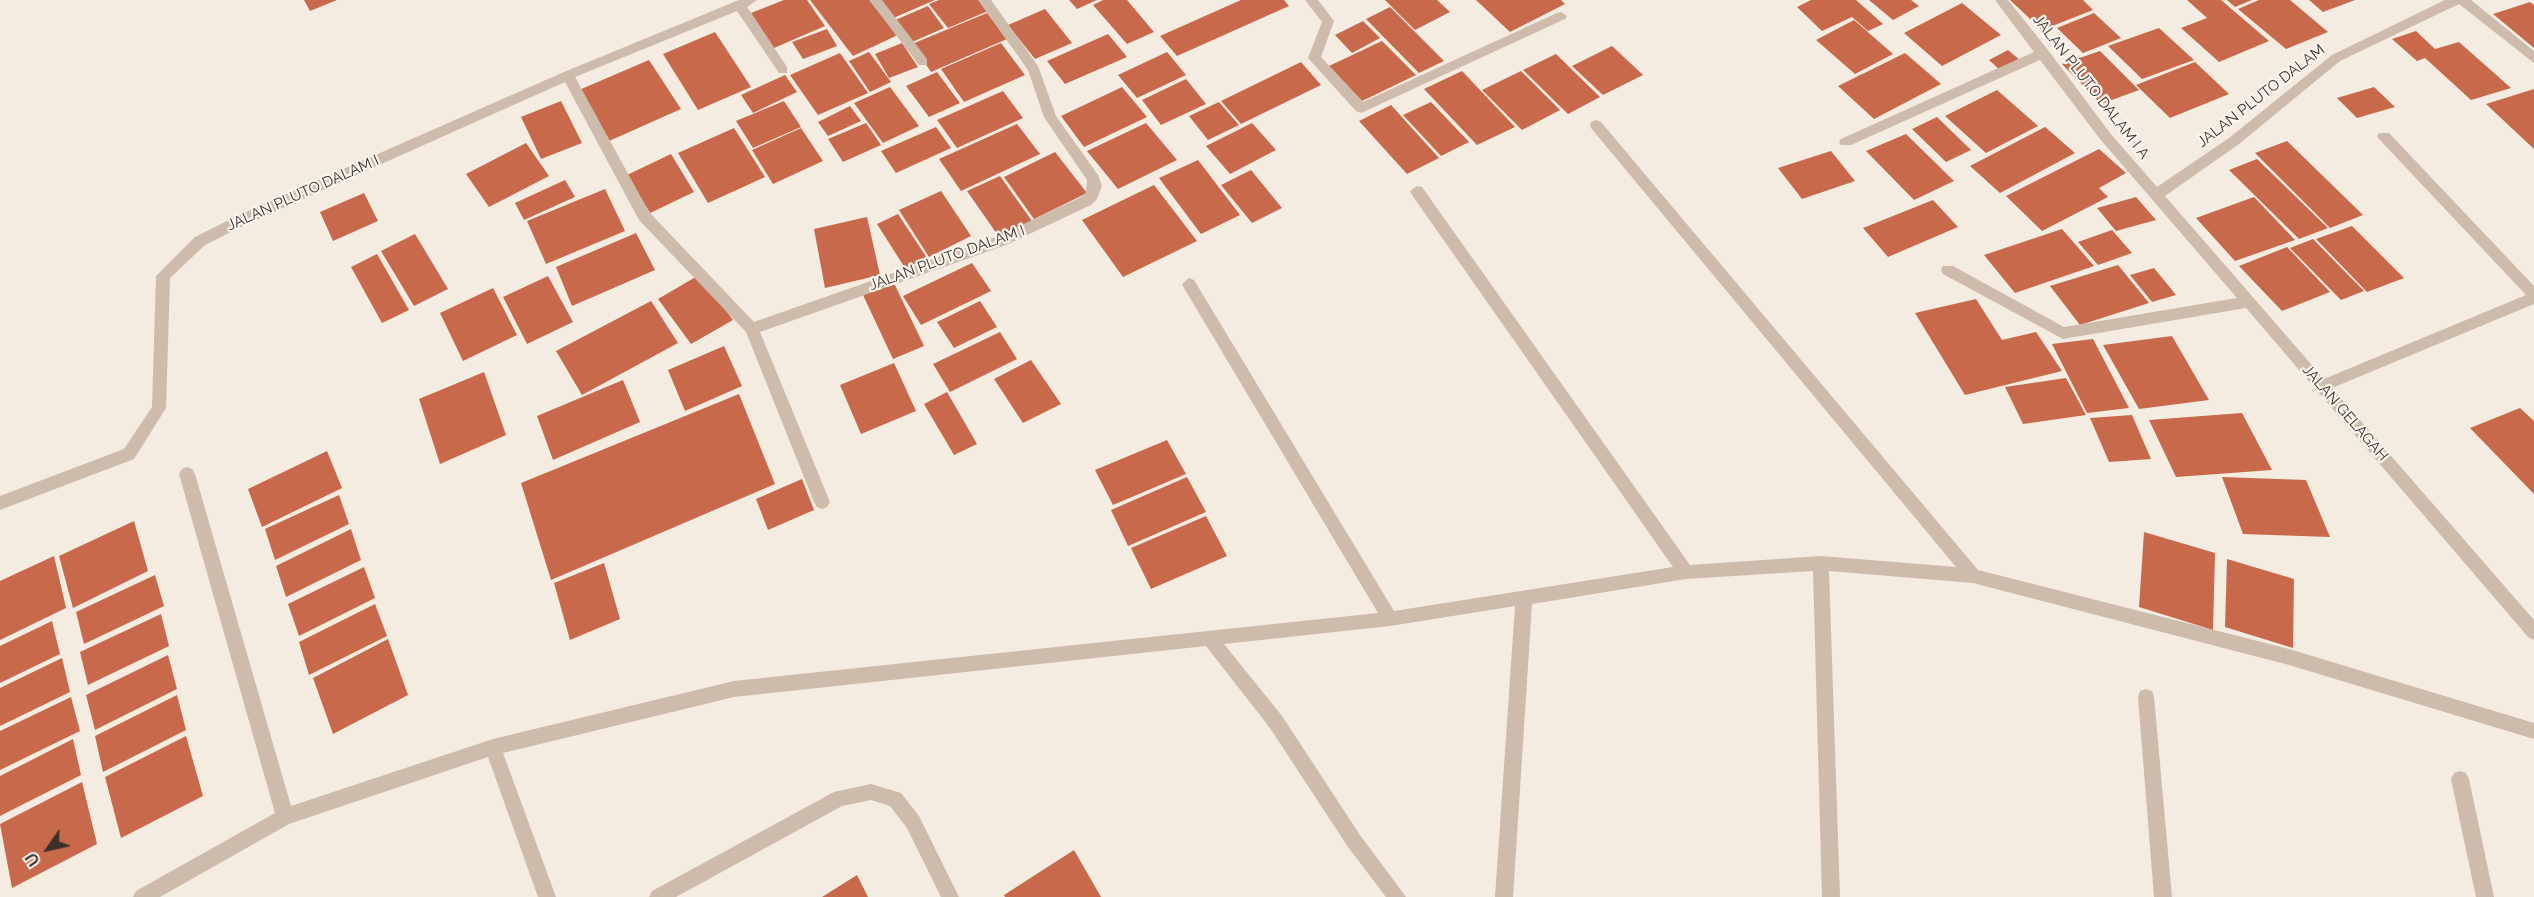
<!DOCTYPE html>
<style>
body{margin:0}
#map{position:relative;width:2534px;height:897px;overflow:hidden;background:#f4ebe1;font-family:Raleway,sans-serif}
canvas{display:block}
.north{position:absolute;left:18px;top:819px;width:60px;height:60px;-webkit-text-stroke:4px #fbf5ee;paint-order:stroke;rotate:236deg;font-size:16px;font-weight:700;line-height:24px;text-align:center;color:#3b302b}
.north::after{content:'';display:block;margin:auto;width:21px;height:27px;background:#3b302b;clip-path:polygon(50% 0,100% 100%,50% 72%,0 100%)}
</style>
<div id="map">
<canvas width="2534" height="897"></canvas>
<div class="north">U</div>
</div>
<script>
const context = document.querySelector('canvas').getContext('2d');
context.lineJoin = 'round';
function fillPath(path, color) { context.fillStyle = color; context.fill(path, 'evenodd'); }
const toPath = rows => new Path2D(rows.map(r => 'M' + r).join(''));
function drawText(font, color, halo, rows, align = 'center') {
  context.font = font + ' Raleway,sans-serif'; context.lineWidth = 4.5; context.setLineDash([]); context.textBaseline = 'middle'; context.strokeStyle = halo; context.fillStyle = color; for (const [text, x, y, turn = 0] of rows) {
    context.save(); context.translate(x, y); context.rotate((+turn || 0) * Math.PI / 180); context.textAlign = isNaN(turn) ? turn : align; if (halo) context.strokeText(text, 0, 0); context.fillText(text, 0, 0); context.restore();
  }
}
fillPath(toPath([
 [304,0,337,0,310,11],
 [784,0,807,0,825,26,774,48,751,13],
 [810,0,873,0,900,34,853,56],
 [877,0,935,0,891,19],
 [939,0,979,0,988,11,948,28,929,4],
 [1069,0,1097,0,1077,9],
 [1103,0,1127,0,1154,32,1127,44,1093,5],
 [1241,0,1284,0,1289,6,1177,56,1160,36],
 [1385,0,1437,0,1450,12,1415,30],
 [1476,0,1561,0,1565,4,1510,32],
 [1811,0,1856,0,1883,24,1868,31,1852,17,1822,31,1797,7],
 [1869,0,1911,0,1919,6,1893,20],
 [2010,0,2083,0,2093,10,2042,30],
 [2187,0,2221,0,2269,41,2219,62,2181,28,2207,18],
 [2227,0,2252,0,2235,7],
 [2259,0,2290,0,2328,32,2286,49,2238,9],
 [2309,0,2355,0,2323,12],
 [2530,2,2534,5,2534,48,2493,14],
 [1962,3,2001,35,1942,66,1904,33],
 [928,6,944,28,910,43,893,21],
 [1390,7,1444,61,1419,73,1366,19],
 [1045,9,1072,43,1035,59,1008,25],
 [987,13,1007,39,931,72,912,44],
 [2094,13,2121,38,2083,53,2057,28],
 [1854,20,1893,54,1855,74,1816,40],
 [1363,21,1380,38,1352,53,1335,35],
 [2159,28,2194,60,2142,79,2108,46],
 [827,29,837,46,803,59,792,42],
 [2416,31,2435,49,2459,42,2511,88,2471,100,2425,58,2417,61,2392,39],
 [715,32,751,87,698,110,663,54],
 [1108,34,1127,57,1065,84,1047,61],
 [1382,41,1416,75,1362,101,1329,66],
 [902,43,918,67,889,78,875,54],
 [1001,43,1025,75,964,102,941,69],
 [1612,46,1643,75,1603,95,1572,66],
 [2008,50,2021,61,2001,71,1989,60],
 [2100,51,2139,90,2101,104,2062,64],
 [869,52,891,82,870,92,849,61],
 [1167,52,1186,75,1137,98,1118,75],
 [840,53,868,93,818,115,790,75],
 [1905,53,1941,84,1874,119,1838,86],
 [1556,54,1600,97,1568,114,1523,70],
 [649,60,681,109,609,141,579,90],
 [1301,62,1321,85,1241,124,1221,101],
 [2195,62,2229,94,2170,118,2136,85],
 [1462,71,1515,127,1477,145,1424,89],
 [1521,71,1560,110,1522,130,1482,90],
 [937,72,960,103,929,117,906,86],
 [785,75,797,92,753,113,741,95],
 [1186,79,1206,104,1161,125,1142,100],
 [890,87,919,126,883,143,854,103],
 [1122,87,1147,117,1084,147,1061,116],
 [2374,87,2395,107,2357,118,2337,98],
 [2534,89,2534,149,2486,104],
 [1997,90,2038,126,1986,153,1945,116],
 [1003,91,1023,118,957,148,937,120],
 [561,101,582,143,541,159,521,117],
 [784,101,801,127,753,148,736,121],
 [1219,102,1239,125,1208,140,1189,116],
 [1431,102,1469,142,1441,156,1403,115],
 [1391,105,1439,158,1407,174,1359,121],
 [850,106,861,121,828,136,818,122],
 [1937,117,1971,150,1946,162,1912,129],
 [866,123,881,145,843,162,828,139],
 [1146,123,1177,160,1118,189,1087,151],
 [1252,123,1276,150,1230,174,1206,146],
 [1017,124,1040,154,961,191,939,159],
 [936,127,951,148,896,173,881,151],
 [2045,127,2075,153,2000,193,1970,166],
 [734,128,765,177,708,203,678,153],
 [801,128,823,161,773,184,752,150],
 [1906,134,1954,181,1914,200,1866,151],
 [2287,141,2363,215,2330,228,2255,153],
 [526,143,549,176,489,207,466,174],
 [2099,149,2126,173,2099,188,2108,197,2042,231,2006,196],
 [1831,151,1855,181,1802,199,1778,168],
 [1055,152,1087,193,1034,219,1004,177],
 [671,154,694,192,650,213,627,175],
 [2257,159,2328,228,2299,239,2229,170],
 [1198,160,1240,215,1201,234,1159,178],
 [1251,170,1282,208,1252,223,1221,185],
 [1000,176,1032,221,999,237,967,191],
 [565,180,575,197,524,220,515,203],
 [1154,185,1197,241,1123,277,1082,220],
 [605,189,625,231,546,264,527,221],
 [941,191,971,236,929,257,899,210],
 [364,193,378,221,333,241,320,212],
 [2136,197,2156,220,2116,231,2097,208],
 [2254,197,2295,240,2235,261,2196,218],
 [1933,200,1958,227,1888,257,1863,228],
 [898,214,927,258,905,268,877,224],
 [867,217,880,275,825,288,814,229],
 [2352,226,2404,278,2367,292,2316,239],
 [2062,229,2094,266,2015,293,1984,255],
 [2112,230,2132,253,2098,265,2078,242],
 [636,233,655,270,572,306,556,267],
 [415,234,448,289,414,306,381,251],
 [2313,239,2364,291,2341,300,2290,248],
 [2287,247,2330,292,2282,311,2239,266],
 [377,254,409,310,382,323,351,267],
 [972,263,991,291,921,325,903,296],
 [2118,265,2149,303,2080,325,2050,286],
 [2154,268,2176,295,2152,302,2130,275],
 [699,275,733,320,691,344,658,299],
 [548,276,573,322,527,344,503,297],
 [894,283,924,346,893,359,863,295],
 [493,288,517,335,463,361,440,313],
 [1976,299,2002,340,2036,332,2062,371,1965,395,1915,313],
 [651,301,678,343,582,395,556,351],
 [980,301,997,327,954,348,937,322],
 [1000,332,1017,359,950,392,933,364],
 [2172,336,2209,400,2139,409,2103,345],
 [2093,339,2129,408,2087,413,2052,344],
 [724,346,742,386,685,411,668,370],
 [1031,360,1061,404,1023,423,994,379],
 [894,363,916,411,861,434,840,385],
 [484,372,506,435,440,464,419,399],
 [2066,378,2086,415,2023,424,2005,387],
 [623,380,640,422,553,460,537,416],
 [947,392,977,444,954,455,924,404],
 [739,394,775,484,551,580,521,483],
 [2520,408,2534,421,2534,494,2470,428],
 [2242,413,2272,470,2176,477,2149,420],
 [2132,415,2151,459,2109,462,2090,418],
 [1167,440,1186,474,1113,505,1095,470],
 [327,451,342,488,262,527,248,489],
 [1187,477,1206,512,1128,546,1111,510],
 [2222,477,2306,480,2330,537,2243,534],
 [802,479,814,510,768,530,756,499],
 [339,495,349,524,275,560,265,529],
 [1206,516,1227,556,1151,589,1131,548],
 [134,521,148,571,73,608,59,556],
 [351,529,361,560,286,597,276,566],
 [2144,532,2215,553,2213,630,2139,607],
 [54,556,66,608,0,640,0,581],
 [2227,559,2294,579,2293,648,2225,627],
 [604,563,620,619,570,640,554,583],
 [364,567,375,598,299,636,288,604],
 [155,575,164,606,84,644,76,612],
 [375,604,387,636,309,675,299,642],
 [161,614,169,646,88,685,80,652],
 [52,621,60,654,0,683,0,646],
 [388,639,408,695,333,734,313,678],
 [168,655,177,689,95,730,86,695],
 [62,658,70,692,0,726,0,688],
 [177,695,186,730,103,772,95,736],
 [71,697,80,731,0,770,0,731],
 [186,736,203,796,121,838,105,777],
 [73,739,81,775,0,816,0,776],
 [82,782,97,844,12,888,0,824],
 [1074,850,1101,897,1005,897,1004,895],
 [857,875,868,897,822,897]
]), '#c8694b');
fillPath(toPath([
 [739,0,757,0,747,7,787,67,787,73,779,73,737,11,575,77,649,212,754,322,996,237,1081,197,1086,192,1087,180,1044,117,1028,70,978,0,991,0,1038,66,1056,116,1098,175,1102,186,1097,199,1091,205,1006,245,760,332,830,502,827,507,822,509,817,507,814,502,746,332,639,220,565,82,249,223,205,245,170,278,166,408,134,459,0,510,0,496,124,449,152,407,156,276,195,237,239,215,564,72,739,0],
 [869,0,882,0,927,59,927,65,919,65,869,0],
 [1305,0,1318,0,1334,21,1321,57,1363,102,1557,13,1561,12,1567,16,1565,19,1361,113,1356,111,1308,58,1322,22,1305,0],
 [1995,0,2008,0,2048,50,2110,133,2157,187,2229,138,2332,55,2445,0,2471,0,2534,51,2534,63,2459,4,2340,61,2239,144,2165,196,2324,379,2526,295,2379,139,2377,136,2379,133,2389,133,2534,286,2534,304,2332,388,2534,620,2534,640,2528,637,2246,308,2063,339,1943,274,1941,270,1943,266,1953,266,2064,327,2237,298,2100,139,2040,60,1851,145,1841,145,1839,142,1841,139,2034,52,1995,0],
 [1596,120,1601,122,1978,570,2289,649,2534,723,2534,739,2289,665,1973,583,1829,571,1840,897,1822,897,1813,571,1686,579,1532,604,1513,897,1495,897,1515,606,1390,626,1224,644,1282,716,1360,835,1406,897,1386,897,1348,847,1270,728,1206,646,734,697,503,753,556,897,538,897,488,757,289,824,160,897,133,897,136,891,275,813,179,474,182,469,187,467,192,469,195,474,291,806,493,739,734,681,1378,613,1184,288,1182,284,1189,278,1194,280,1394,611,1673,567,1412,195,1410,191,1417,186,1422,187,1690,565,1821,556,1956,567,1591,128,1590,125,1591,122,1596,120],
 [2146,689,2152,691,2154,697,2172,897,2154,897,2138,697,2140,691,2146,689],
 [2460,771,2466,773,2469,779,2494,897,2476,897,2451,779,2454,773,2460,771],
 [871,784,901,793,919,816,959,897,941,897,907,828,890,806,871,800,842,806,676,897,649,897,652,891,834,792,871,784]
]), '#cdbbac');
drawText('15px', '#3b302b', '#fbf5ee', [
 ["JALAN PLUTO DALAM I A",2091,87,52],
 ["JALAN PLUTO DALAM",2261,96,-38],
 ["JALAN PLUTO DALAM I",303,193,-24],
 ["JALAN PLUTO DALAM I",947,258,-20],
 ["JALAN GELAGAH",2345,413,49]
]);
</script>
